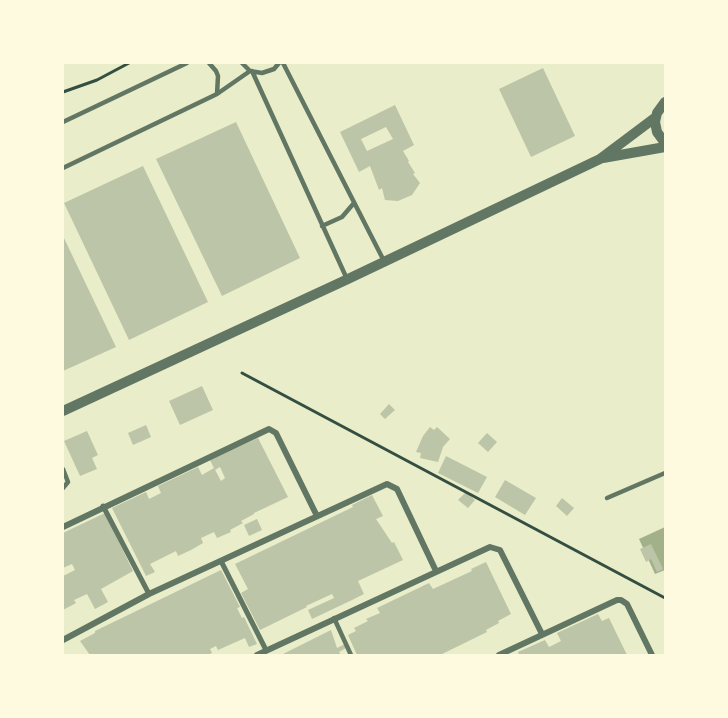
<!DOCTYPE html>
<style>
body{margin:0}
#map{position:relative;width:728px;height:718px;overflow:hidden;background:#e9edc9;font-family:"Asap Condensed",sans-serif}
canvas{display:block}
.frame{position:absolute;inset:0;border:64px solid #fefae0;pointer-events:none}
</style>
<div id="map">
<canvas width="728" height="718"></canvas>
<div class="frame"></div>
</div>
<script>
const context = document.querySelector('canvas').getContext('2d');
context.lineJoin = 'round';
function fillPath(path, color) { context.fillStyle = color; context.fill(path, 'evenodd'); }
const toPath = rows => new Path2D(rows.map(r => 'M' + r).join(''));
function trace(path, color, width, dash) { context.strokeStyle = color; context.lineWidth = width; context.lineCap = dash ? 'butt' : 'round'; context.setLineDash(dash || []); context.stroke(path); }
fillPath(toPath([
 [665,527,665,570,655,574,639,539]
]), '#a3b18a');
fillPath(toPath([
 [543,68,575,136,531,157,499,89],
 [395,105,414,145,403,151,409,161,408,162,415,173,413,174,420,183,412,195,398,201,385,200,382,188,379,190,370,166,359,172,340,132],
 [386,127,393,139,367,151,361,139],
 [236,122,300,258,222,296,156,159],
 [143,166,208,302,129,340,64,203],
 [63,236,116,347,63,371],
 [202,386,213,410,180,425,169,401],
 [389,404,395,410,385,419,380,414],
 [146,425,151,437,133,445,128,433],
 [430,427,434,430,437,427,450,439,443,447,438,462,420,458,421,453,416,452,423,436],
 [87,431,98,455,92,458,97,469,80,476,64,441],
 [487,433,497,442,488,452,478,443],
 [258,438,288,497,254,513,254,514,241,521,243,523,230,530,231,532,217,538,214,532,201,538,203,543,191,550,178,556,176,551,150,564,155,572,146,576,112,508,146,492,149,499,161,493,158,486,198,467,202,475,214,468,221,481,225,478,220,467,215,470,210,460],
 [446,456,487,477,478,493,438,473],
 [505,480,536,498,525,515,495,497],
 [466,492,475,500,468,508,458,500],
 [372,495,383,516,376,519,392,543,394,542,403,560,358,581,364,594,352,600,312,619,308,610,334,598,332,594,306,606,307,607,260,630,241,593,248,589,235,564,353,507,352,505],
 [562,498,574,508,567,516,556,506],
 [105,513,133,571,101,589,108,602,95,609,87,594,74,600,76,603,63,610,63,576,75,570,72,564,63,568,63,533],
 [257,519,262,530,249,536,244,525],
 [651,544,663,569,657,572,651,559,646,562,640,549],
 [486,562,511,614,498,621,499,623,486,630,487,632,440,655,357,655,348,635,356,631,354,628,368,621,366,619,380,613,377,608,429,583,433,589,472,571,471,569],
 [221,570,240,607,237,608,242,618,244,617,257,644,249,647,245,638,218,650,216,646,210,649,212,653,208,655,90,655,80,641,95,633,95,631],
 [598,614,602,621,609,618,627,655,519,655,518,652,545,640,549,647,561,641,557,633],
 [331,630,337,648,345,644,346,648,339,652,341,655,281,655]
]), '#bcc5a7');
trace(toPath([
 [63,92,97,80,129,63],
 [242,373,665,598]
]), '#344e41', 3);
trace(toPath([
 [209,63,216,71,218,76,217,94],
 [242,63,250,71,262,73,274,69,279,63],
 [283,63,384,261],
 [252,71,347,279],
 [63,122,187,63],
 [63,168,217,94,250,71],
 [322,226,342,217,354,203],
 [63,469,68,482,63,488],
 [607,498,665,473],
 [334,618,351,655]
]), '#617663', 4.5);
trace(toPath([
 [103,506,149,594],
 [221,561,266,650]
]), '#617663', 5);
trace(toPath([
 [63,527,269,429,276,433,317,516],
 [63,640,149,594,387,484,397,489,436,571],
 [257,655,490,547,500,550,542,634],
 [499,655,617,600,621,600,627,604,652,655]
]), '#617663', 6);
trace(toPath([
 [665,102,657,113,655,122,657,132,665,143],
 [603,158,665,147],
 [63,411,348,279,600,159,656,117]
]), '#617663', 10);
</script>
